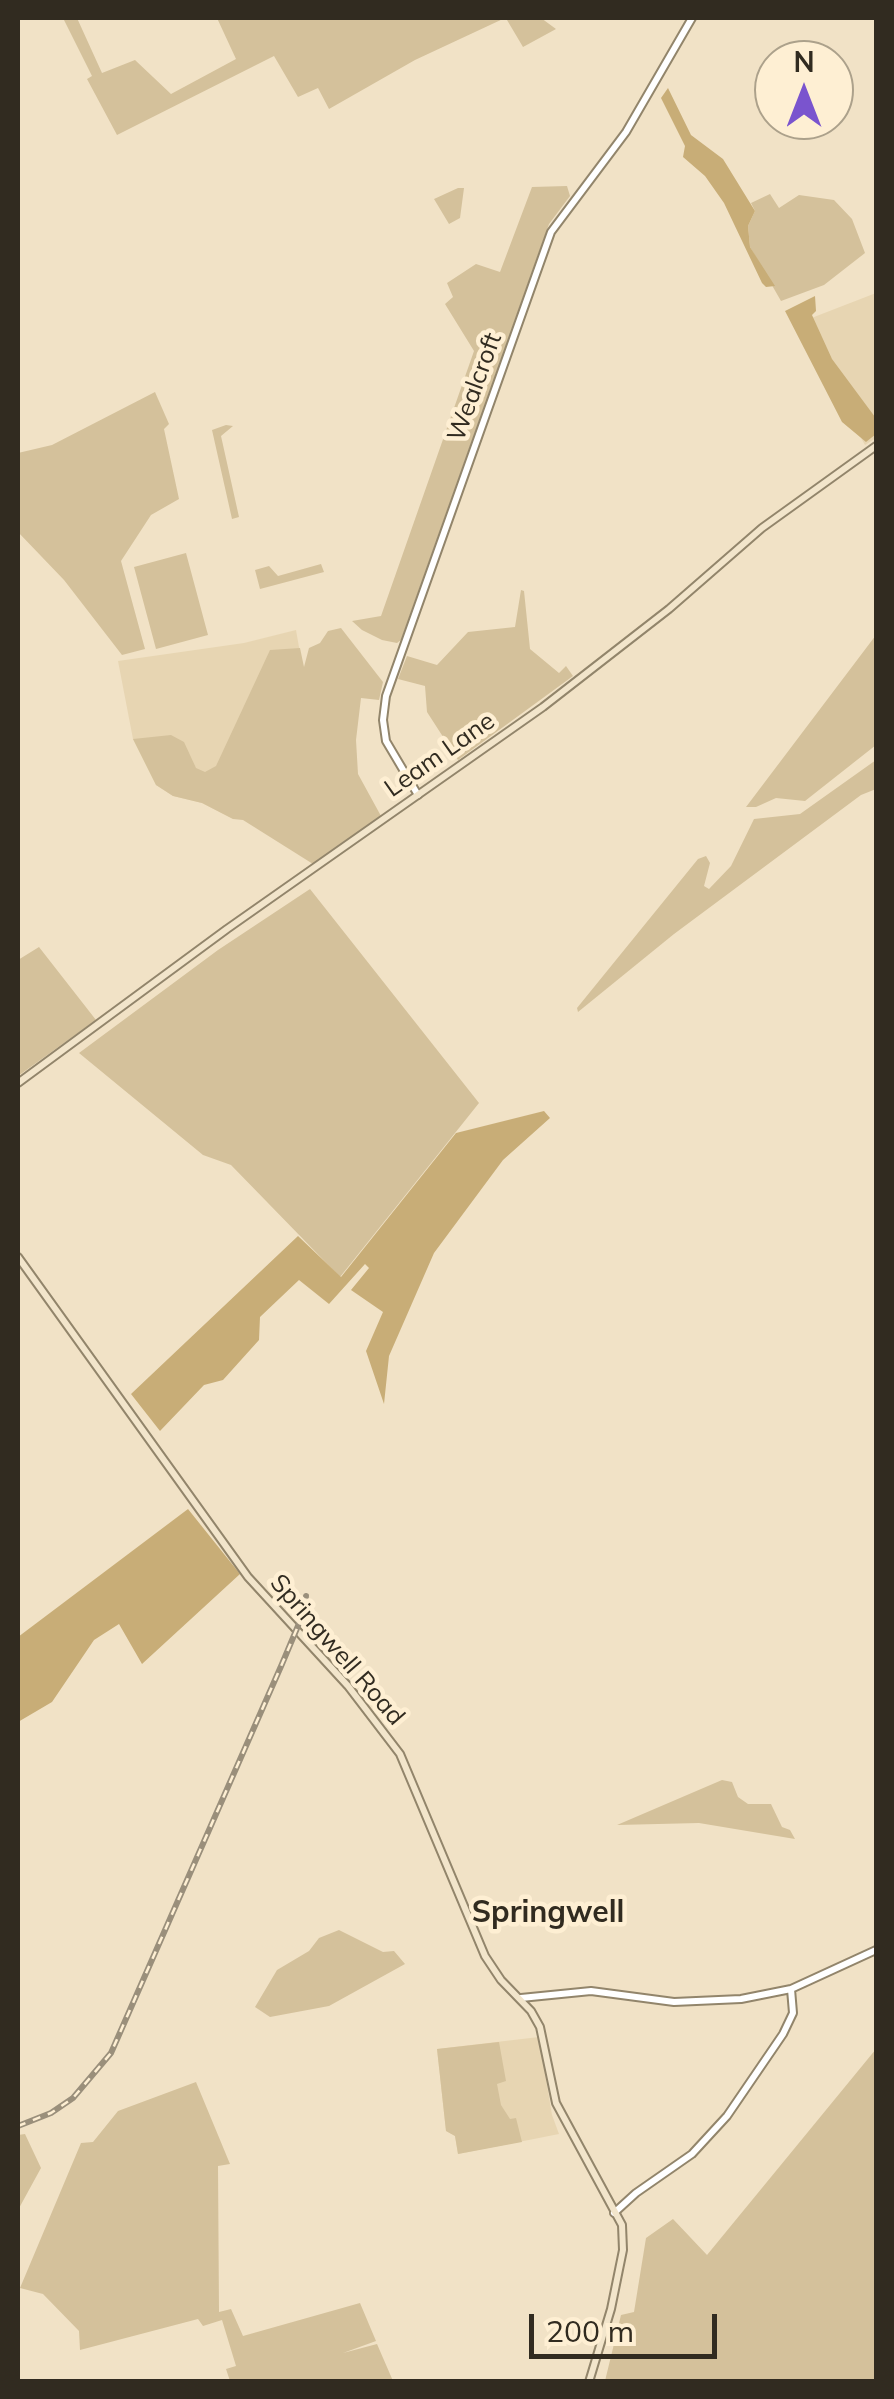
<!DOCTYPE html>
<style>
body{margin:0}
#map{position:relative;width:894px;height:2399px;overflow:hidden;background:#f1e2c6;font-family:Mulish,sans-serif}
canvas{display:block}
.frame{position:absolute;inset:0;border:20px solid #312b20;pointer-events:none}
.north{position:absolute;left:754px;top:40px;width:100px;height:100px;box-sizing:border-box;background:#feefd3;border:2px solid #aca18b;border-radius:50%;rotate:0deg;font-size:28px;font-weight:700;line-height:40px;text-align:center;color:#312b20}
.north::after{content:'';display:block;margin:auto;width:35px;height:45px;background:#7a54ce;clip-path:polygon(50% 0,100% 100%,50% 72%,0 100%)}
.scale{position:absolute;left:529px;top:2314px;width:188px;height:45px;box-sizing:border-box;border:5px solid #312b20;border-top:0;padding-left:12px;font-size:30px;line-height:35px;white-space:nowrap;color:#312b20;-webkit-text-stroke:8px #feefd3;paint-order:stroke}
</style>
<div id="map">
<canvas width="894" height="2399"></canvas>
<div class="frame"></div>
<div class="north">N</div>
<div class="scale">200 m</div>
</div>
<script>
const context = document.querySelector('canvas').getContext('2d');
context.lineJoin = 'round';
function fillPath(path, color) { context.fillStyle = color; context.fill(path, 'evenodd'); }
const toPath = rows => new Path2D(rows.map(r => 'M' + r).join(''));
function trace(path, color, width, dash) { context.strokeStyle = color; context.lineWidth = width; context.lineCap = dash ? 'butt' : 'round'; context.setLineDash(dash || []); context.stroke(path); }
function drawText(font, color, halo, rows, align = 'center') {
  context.font = font + ' Mulish,sans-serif'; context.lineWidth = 9; context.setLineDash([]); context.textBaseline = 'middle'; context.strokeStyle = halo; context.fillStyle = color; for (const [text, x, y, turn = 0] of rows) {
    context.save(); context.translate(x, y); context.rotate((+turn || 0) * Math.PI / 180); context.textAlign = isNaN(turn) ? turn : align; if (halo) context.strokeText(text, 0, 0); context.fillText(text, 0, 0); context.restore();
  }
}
fillPath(toPath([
 [876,293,876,438,865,445,796,324],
 [296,630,303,670,233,819,202,803,173,796,156,785,133,739,118,661,244,643],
 [539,2037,552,2115,559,2134,458,2154,455,2136,446,2131,437,2049]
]), '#e7d5b2');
fillPath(toPath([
 [63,18,77,18,102,73,135,60,171,94,236,59,217,18,505,18,415,60,329,109,318,88,298,97,274,56,117,135,87,79,92,76],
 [513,18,541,18,556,29,523,47,507,20],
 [567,186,570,196,549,224,401,640,397,643,382,640,362,630,352,621,381,616,474,351,445,304,453,297,447,283,476,264,500,272,532,187],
 [458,188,464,188,460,218,449,224,434,199],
 [770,194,779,208,799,195,834,200,852,219,865,253,824,285,781,301,750,247,748,226,755,211,751,203],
 [155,392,169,424,164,429,179,499,151,515,121,561,145,649,122,655,64,580,18,532,18,453,52,445],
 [226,425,233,426,221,436,239,517,232,519,212,430],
 [186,553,208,635,156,649,134,567],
 [321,564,324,572,260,589,255,570,269,566,278,576],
 [521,590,524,591,530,649,559,673,566,666,573,676,458,760,427,712,425,686,398,679,407,656,437,665,468,632,515,627],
 [341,628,383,682,379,700,361,698,356,740,358,774,381,816,313,864,243,820,233,819,202,803,173,796,156,785,133,739,171,735,184,742,196,768,205,772,216,766,270,650,300,648,304,667,309,648,320,643,328,631],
 [876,635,876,745,805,801,776,798,756,807,746,807],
 [876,760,876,789,861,795,674,934,578,1012,577,1008,698,859,706,856,710,863,704,886,709,889,731,866,754,819,800,814],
 [310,889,479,1103,340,1277,231,1165,203,1155,79,1053,218,950],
 [39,947,96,1020,18,1076,18,960],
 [722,1780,732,1782,738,1797,748,1804,771,1804,782,1827,790,1830,795,1839,699,1823,617,1825],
 [339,1930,383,1952,394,1951,405,1964,329,2006,270,2017,255,2007,277,1970,309,1951,319,1938],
 [499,2042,506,2081,497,2084,501,2105,510,2119,516,2118,522,2142,458,2154,455,2136,446,2131,437,2049],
 [876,2049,876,2381,605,2381,621,2315,634,2312,646,2238,673,2219,707,2255],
 [196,2082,230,2164,218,2166,219,2312,231,2309,243,2336,360,2303,376,2341,343,2353,377,2344,393,2381,230,2381,226,2369,236,2366,222,2320,203,2326,198,2319,80,2350,79,2331,43,2294,20,2288,81,2143,93,2142,118,2111],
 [25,2134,41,2168,18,2210,18,2135]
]), '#d4c19b');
fillPath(toPath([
 [668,88,691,135,723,159,755,211,748,226,750,247,775,286,766,287,762,283,724,203,705,176,683,157,685,146,661,98],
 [815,296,816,311,812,315,832,359,875,417,876,434,866,442,842,422,785,311],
 [544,1111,550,1118,503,1160,434,1253,389,1356,384,1404,366,1351,383,1312,351,1290,369,1268,365,1264,329,1304,299,1280,260,1317,259,1340,223,1380,204,1385,160,1431,131,1394,298,1236,341,1277,456,1133],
 [188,1509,240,1574,142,1664,119,1624,94,1640,52,1702,18,1722,18,1637]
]), '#c8ad77');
const tertiary = toPath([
 [418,795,386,741,383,720,386,696,551,232,626,132,692,18],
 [521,1998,591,1991,674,2002,741,1999,791,1989,876,1950],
 [614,2213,636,2193,692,2154,727,2116,783,2034,793,2013,791,1989]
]);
const secondary = toPath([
 [18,1083,227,929,543,707,669,609,762,528,876,446],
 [18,1257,248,1577,348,1686,400,1754,485,1956,501,1980,531,2011,540,2027,556,2103,622,2225,623,2250,611,2309,589,2382]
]);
trace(tertiary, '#92856b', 10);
trace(secondary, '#92856b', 10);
trace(tertiary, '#fff', 6);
trace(secondary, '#f2e5cb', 6);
const rail = toPath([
 [18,2126,51,2113,73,2098,111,2053,282,1664,303,1614,306,1596]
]);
trace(rail, '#9a8f7b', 6);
trace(rail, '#feefd3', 2.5, [8]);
drawText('25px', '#312b20', '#feefd3', [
 ["Wealcroft",475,387,-70],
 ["Leam Lane",440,755,-35],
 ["Springwell Road",337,1650,49]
]);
drawText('bold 30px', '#312b20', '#feefd3', [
 ["Springwell",548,1913]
]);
</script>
